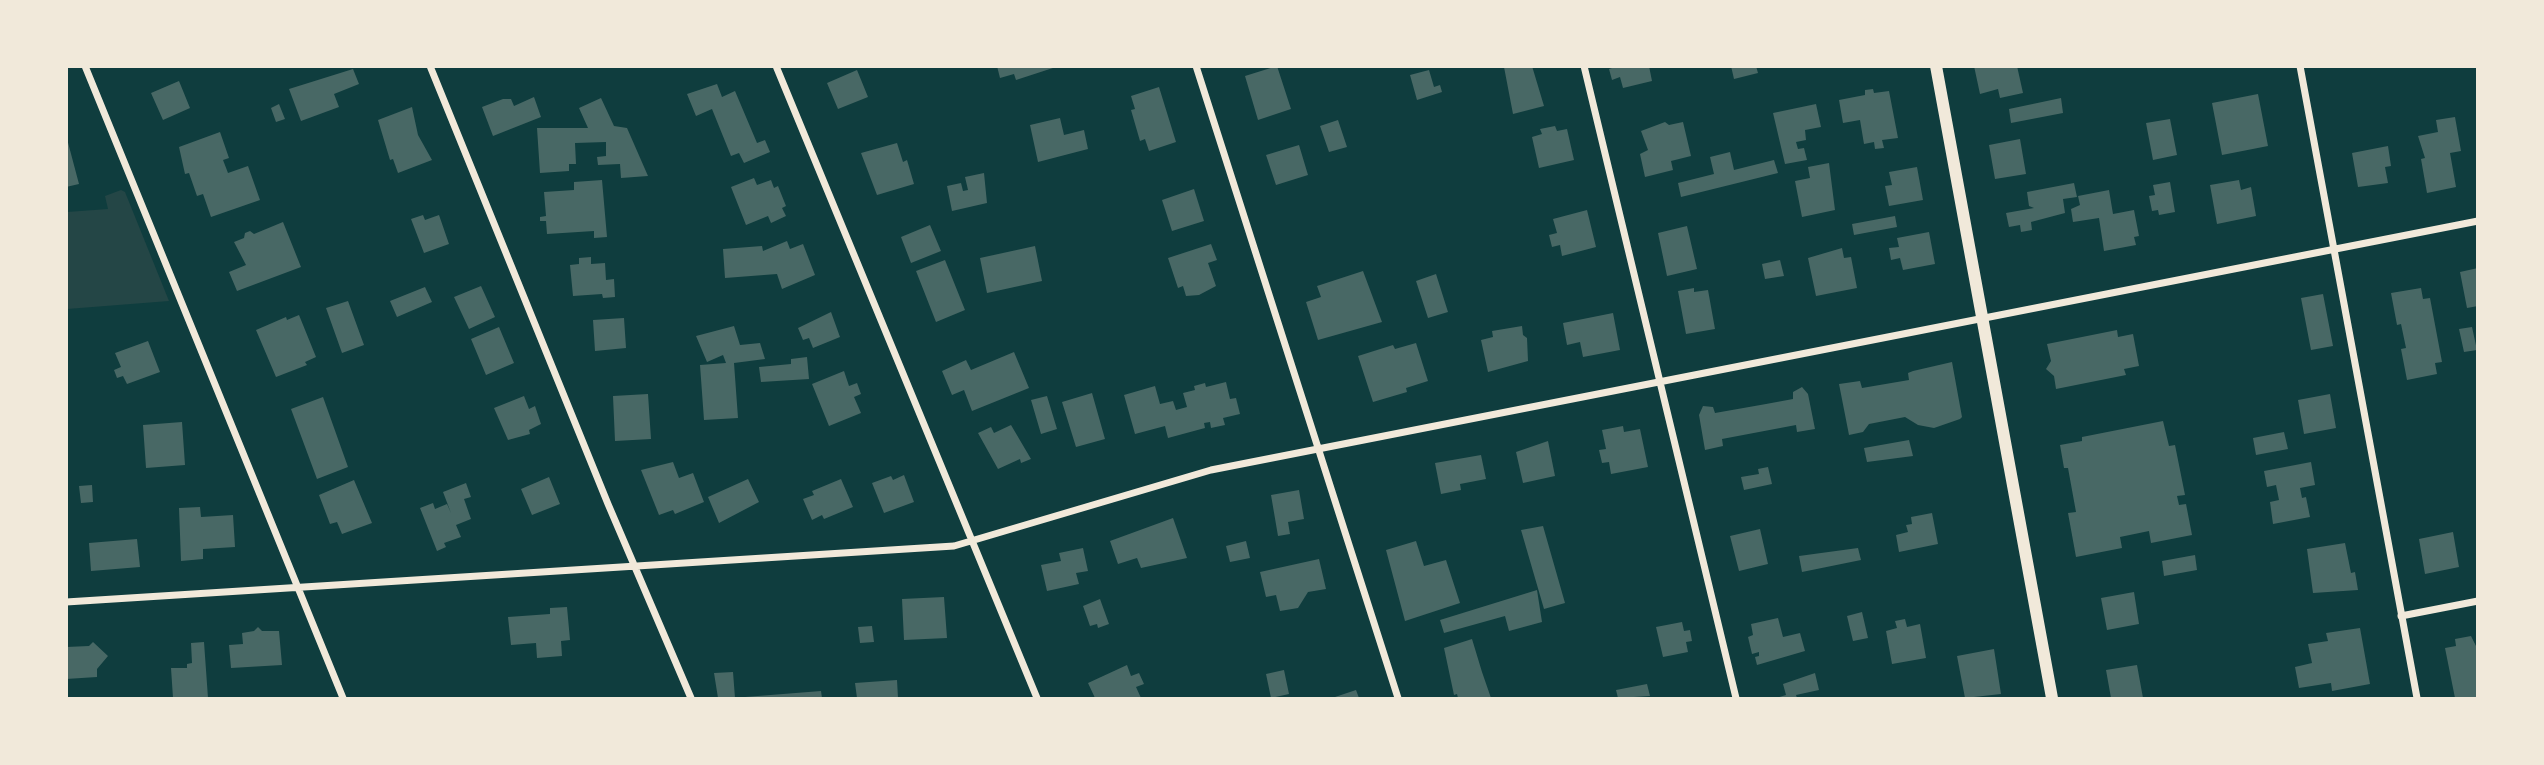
<!DOCTYPE html>
<style>
body{margin:0}
#map{position:relative;width:2544px;height:765px;overflow:hidden;background:#0f3d3e;font-family:"Varela Round",sans-serif}
canvas{display:block}
.frame{position:absolute;inset:0;border:68px solid #f1e9da;pointer-events:none}
</style>
<div id="map">
<canvas width="2544" height="765"></canvas>
<div class="frame"></div>
</div>
<script>
const context = document.querySelector('canvas').getContext('2d');
context.lineJoin = 'round';
function fillPath(path, color) { context.fillStyle = color; context.fill(path, 'evenodd'); }
const toPath = rows => new Path2D(rows.map(r => 'M' + r).join(''));
function trace(path, color, width, dash) { context.strokeStyle = color; context.lineWidth = width; context.lineCap = dash ? 'butt' : 'round'; context.setLineDash(dash || []); context.stroke(path); }
fillPath(toPath([
 [121,190,125,192,169,301,67,309,67,212,108,209,105,196]
]), '#244646');
fillPath(toPath([
 [997,66,1055,66,1056,67,1016,80,1014,74,1000,78],
 [1277,66,1291,109,1258,120,1245,76],
 [1532,66,1544,106,1513,114,1504,67],
 [1618,66,1649,66,1652,81,1623,88,1620,77,1612,80,1609,69],
 [1731,66,1756,66,1758,73,1734,79],
 [1974,66,2017,66,2023,93,2000,98,1998,89,1980,94],
 [353,69,359,84,334,94,339,107,301,121,289,89],
 [857,70,868,97,838,109,827,83],
 [1429,70,1434,87,1440,85,1442,92,1417,100,1410,75],
 [179,81,190,108,163,120,151,93],
 [717,84,722,97,735,91,757,143,765,140,770,152,744,163,739,153,731,156,712,109,696,116,687,94],
 [1159,87,1176,142,1149,151,1145,139,1140,141,1131,110,1135,109,1131,96],
 [1873,89,1874,93,1889,91,1898,138,1882,140,1884,148,1875,149,1874,142,1864,144,1860,120,1843,123,1839,100,1865,95,1865,90],
 [2258,94,2268,146,2222,155,2212,103],
 [534,97,541,117,493,136,482,107,503,99,511,99,514,106],
 [601,98,614,126,627,128,648,176,621,178,620,164,598,165,597,157,606,156,606,142,575,143,576,164,569,164,569,171,540,173,537,128,588,128,579,108],
 [2061,98,2063,113,2011,123,2009,109],
 [279,104,285,119,276,122,271,108],
 [1816,104,1821,127,1805,130,1806,140,1796,142,1798,149,1804,148,1807,160,1785,164,1773,113],
 [412,107,418,135,432,160,398,173,393,159,390,160,378,120],
 [2455,117,2461,151,2450,153,2456,187,2427,193,2421,159,2425,158,2418,136,2438,132,2436,120],
 [1060,118,1064,135,1084,130,1088,149,1038,162,1030,125],
 [2170,119,2177,155,2153,160,2146,123],
 [1338,120,1347,147,1329,152,1320,126],
 [1665,122,1669,125,1683,122,1691,156,1671,161,1673,170,1645,177,1640,154,1648,150,1641,131],
 [1555,126,1557,131,1567,129,1574,160,1539,168,1532,137,1542,134,1540,129],
 [220,132,229,158,223,160,228,173,248,166,260,200,211,217,203,194,197,196,189,173,185,174,179,147],
 [66,135,79,184,66,187],
 [2020,139,2026,174,1995,179,1989,145],
 [897,143,903,162,907,160,914,184,877,195,861,153],
 [1299,145,1308,175,1276,185,1266,155],
 [2388,146,2391,166,2385,167,2388,183,2358,187,2352,153],
 [1730,152,1734,170,1774,160,1778,173,1681,197,1678,183,1714,174,1710,157],
 [1829,163,1835,210,1802,217,1795,181,1810,178,1808,167],
 [1917,167,1923,200,1889,206,1885,186,1892,185,1889,172],
 [984,173,987,203,952,211,947,186,961,183,963,191,968,190,965,177],
 [754,178,757,185,771,180,774,188,778,186,786,206,782,208,786,216,771,223,768,216,746,225,731,187],
 [602,180,607,237,594,238,594,231,547,234,546,221,540,221,540,217,546,216,544,192,574,190,574,182],
 [2239,180,2241,190,2251,187,2256,216,2217,224,2210,185],
 [2170,182,2175,212,2159,215,2158,210,2152,211,2149,196,2155,195,2153,185],
 [2074,183,2077,197,2063,199,2065,213,2031,222,2032,230,2021,232,2020,225,2009,227,2006,213,2034,208,2029,206,2027,192],
 [1194,189,1204,221,1172,231,1162,200],
 [2109,190,2113,214,2134,210,2139,236,2134,237,2136,245,2104,251,2099,218,2073,222,2071,209,2080,205,2078,196],
 [1587,210,1596,247,1562,256,1560,245,1552,247,1549,235,1557,233,1553,219],
 [423,215,425,220,439,215,449,244,424,253,411,219],
 [1895,216,1897,227,1854,235,1852,224],
 [283,222,301,267,237,291,229,272,246,265,234,242,244,238,245,233,250,231,254,234],
 [930,225,941,251,911,263,901,237],
 [1687,226,1697,269,1667,276,1658,233],
 [1929,232,1935,264,1903,270,1900,258,1891,260,1889,248,1899,247,1897,238],
 [787,241,790,249,803,244,815,275,782,289,777,274,725,278,723,249,762,246,763,251],
 [1211,244,1217,260,1208,263,1216,286,1199,295,1186,296,1183,286,1178,288,1168,258],
 [1035,246,1042,281,987,293,980,258],
 [1842,248,1844,258,1851,257,1857,288,1816,296,1808,258],
 [591,257,591,264,605,263,606,280,614,279,615,297,603,298,602,294,573,296,570,265,579,264,579,258],
 [945,260,965,310,936,322,916,271],
 [1780,260,1784,276,1765,279,1762,264],
 [2478,268,2478,306,2467,308,2460,272],
 [1363,271,1382,322,1318,340,1306,302,1321,297,1317,286],
 [1436,274,1448,312,1428,318,1416,281],
 [481,286,495,317,469,329,454,297],
 [425,287,432,302,397,317,390,301],
 [1694,288,1694,292,1708,290,1715,329,1686,334,1678,291],
 [2421,288,2423,299,2430,298,2442,362,2435,363,2437,374,2407,380,2401,349,2406,348,2401,324,2397,325,2391,293],
 [2323,294,2333,346,2311,350,2301,298],
 [348,301,364,345,342,353,326,308],
 [831,312,840,337,813,348,809,338,803,340,798,328],
 [1613,313,1620,350,1583,357,1580,342,1567,345,1563,323],
 [299,315,316,357,305,362,307,365,276,377,256,330,286,317,287,320],
 [624,318,626,348,595,351,593,320],
 [734,326,740,345,760,343,765,359,734,363,738,418,704,420,700,365,726,363,723,355,707,362,696,336],
 [1522,326,1523,335,1527,338,1528,361,1488,372,1481,340,1493,337,1492,331],
 [499,327,514,363,486,375,471,339],
 [2472,327,2477,350,2464,352,2459,329],
 [2117,330,2118,337,2133,334,2139,366,2124,369,2126,375,2056,389,2054,376,2046,369,2051,361,2047,344],
 [148,341,160,372,127,384,123,376,117,378,114,370,121,367,115,353],
 [1416,343,1428,381,1406,388,1407,392,1373,402,1358,356,1393,345,1395,349],
 [1014,352,1029,388,972,411,964,390,952,395,942,371,966,360,971,370],
 [807,357,809,379,761,382,759,367,791,364,791,359],
 [1952,362,1962,417,1960,419,1934,428,1918,425,1905,417,1869,424,1863,432,1849,435,1839,384,1860,381,1862,388,1909,380,1908,373,1913,371],
 [844,371,849,386,857,383,861,394,854,397,861,413,829,426,812,384],
 [1226,382,1230,399,1236,398,1240,414,1223,418,1225,425,1211,428,1210,422,1204,423,1205,428,1168,438,1165,426,1135,434,1124,395,1155,386,1160,404,1173,401,1176,410,1187,407,1183,393,1195,390,1194,386,1205,383,1206,387],
 [1802,387,1808,394,1815,429,1797,432,1796,425,1722,439,1723,446,1705,450,1699,415,1703,406,1713,407,1715,413,1766,404,1793,399,1793,392],
 [1092,393,1105,439,1076,447,1062,402],
 [648,394,651,439,615,441,613,396],
 [2330,394,2336,428,2304,434,2298,400],
 [524,396,529,409,535,406,541,424,529,430,530,434,508,440,494,408],
 [1047,396,1057,429,1041,434,1031,400],
 [323,397,348,467,317,479,291,409],
 [2163,421,2169,446,2175,445,2185,495,2177,496,2179,505,2186,504,2192,535,2151,543,2149,531,2120,537,2122,548,2076,557,2068,513,2076,512,2068,468,2064,468,2060,445,2082,441,2082,437],
 [182,422,185,465,146,468,143,425],
 [1011,425,1031,459,1021,463,1020,459,998,469,978,433,991,427,994,433],
 [1623,426,1624,432,1640,429,1648,467,1611,474,1609,462,1602,463,1599,450,1606,449,1602,430],
 [2284,432,2288,449,2256,455,2253,438],
 [1909,440,1913,456,1867,462,1864,448],
 [1548,441,1555,476,1523,483,1516,452],
 [1481,455,1486,479,1460,484,1461,490,1441,494,1435,463],
 [673,462,679,478,693,473,704,502,675,514,673,510,659,515,641,470],
 [2311,462,2315,485,2300,488,2302,498,2306,497,2310,517,2273,524,2270,502,2279,500,2276,485,2267,487,2264,471],
 [1768,467,1772,484,1744,490,1741,477,1759,474,1758,469],
 [904,475,914,502,884,513,872,483,891,476,893,480],
 [549,477,560,504,532,515,521,489],
 [748,479,759,502,719,523,708,497],
 [841,479,853,507,824,519,822,515,812,520,803,499,814,495,812,491],
 [354,480,372,523,342,534,337,522,330,524,319,495],
 [466,483,471,497,464,499,471,519,456,525,461,537,444,543,446,547,437,551,420,508,433,503,435,509,447,504,451,513,443,492],
 [92,485,93,502,81,503,79,486],
 [1299,490,1304,519,1288,522,1290,534,1278,536,1271,495],
 [200,507,201,517,233,515,235,547,203,549,203,559,181,561,179,508],
 [1932,513,1938,544,1899,552,1896,535,1908,532,1906,525,1912,524,1911,517],
 [1173,518,1187,558,1141,568,1137,558,1118,564,1110,541],
 [1543,526,1565,603,1544,609,1521,530],
 [1760,529,1768,564,1739,571,1730,536],
 [2453,532,2459,567,2425,574,2419,539],
 [137,539,140,567,91,571,89,543],
 [1246,541,1250,558,1230,562,1226,546],
 [1416,541,1424,566,1446,560,1460,603,1405,621,1386,550],
 [2345,543,2351,573,2355,572,2358,590,2313,593,2307,549],
 [1083,548,1088,571,1076,573,1079,584,1047,591,1041,565,1061,561,1059,553],
 [1858,548,1861,560,1802,572,1799,556],
 [2195,555,2197,570,2164,576,2162,561],
 [1319,559,1326,589,1308,592,1298,608,1280,611,1276,595,1266,597,1260,572],
 [1537,590,1542,622,1509,631,1505,616,1444,633,1440,620],
 [2134,592,2139,624,2107,630,2101,598],
 [944,597,947,638,904,640,902,599],
 [1100,599,1109,624,1098,628,1097,624,1090,626,1083,606],
 [567,607,570,640,561,641,562,656,537,658,536,643,511,645,508,617,550,614,550,608],
 [1862,612,1868,638,1853,641,1847,616],
 [1778,618,1783,637,1800,633,1805,651,1757,665,1755,657,1759,656,1759,652,1752,654,1748,637,1753,635,1751,624],
 [1905,619,1907,627,1920,624,1926,658,1892,664,1886,631,1897,628,1895,621],
 [1682,622,1684,631,1690,630,1692,641,1686,642,1688,652,1663,657,1656,627],
 [872,626,874,642,860,643,858,627],
 [258,627,262,631,279,631,282,665,231,668,229,645,243,644,242,633,254,631],
 [2360,628,2370,684,2332,691,2331,683,2299,688,2295,667,2312,663,2308,644,2328,641,2326,633],
 [2471,636,2478,650,2478,698,2455,698,2445,648,2456,646,2455,639],
 [1472,639,1482,672,1491,698,1458,698,1457,694,1454,695,1444,648],
 [93,642,108,656,97,669,97,677,66,679,66,647,89,646],
 [204,642,208,698,173,698,171,668,187,668,187,664,192,663,191,643],
 [1994,649,2001,694,1965,698,1957,656],
 [1127,665,1131,676,1139,673,1144,684,1136,687,1141,698,1095,698,1088,683],
 [2137,665,2143,698,2111,698,2106,670],
 [1284,670,1289,694,1271,698,1266,674],
 [733,672,735,698,718,698,714,673],
 [1815,673,1819,690,1796,695,1797,698,1776,698,1786,695,1783,684],
 [897,680,898,698,857,698,855,683],
 [1647,684,1650,696,1618,698,1616,690],
 [1356,690,1359,698,1332,698],
 [821,691,822,698,745,698,745,697]
]), '#486865');
trace(toPath([
 [85,66,343,698],
 [430,66,608,504,691,698],
 [776,66,1037,698],
 [1196,66,1398,698],
 [1584,66,1736,698],
 [2300,66,2417,698],
 [66,602,954,546,1211,470,2478,221],
 [2401,616,2478,601]
]), '#f1e9da', 7);
trace(toPath([
 [1936,66,2052,698]
]), '#f1e9da', 12);
</script>
